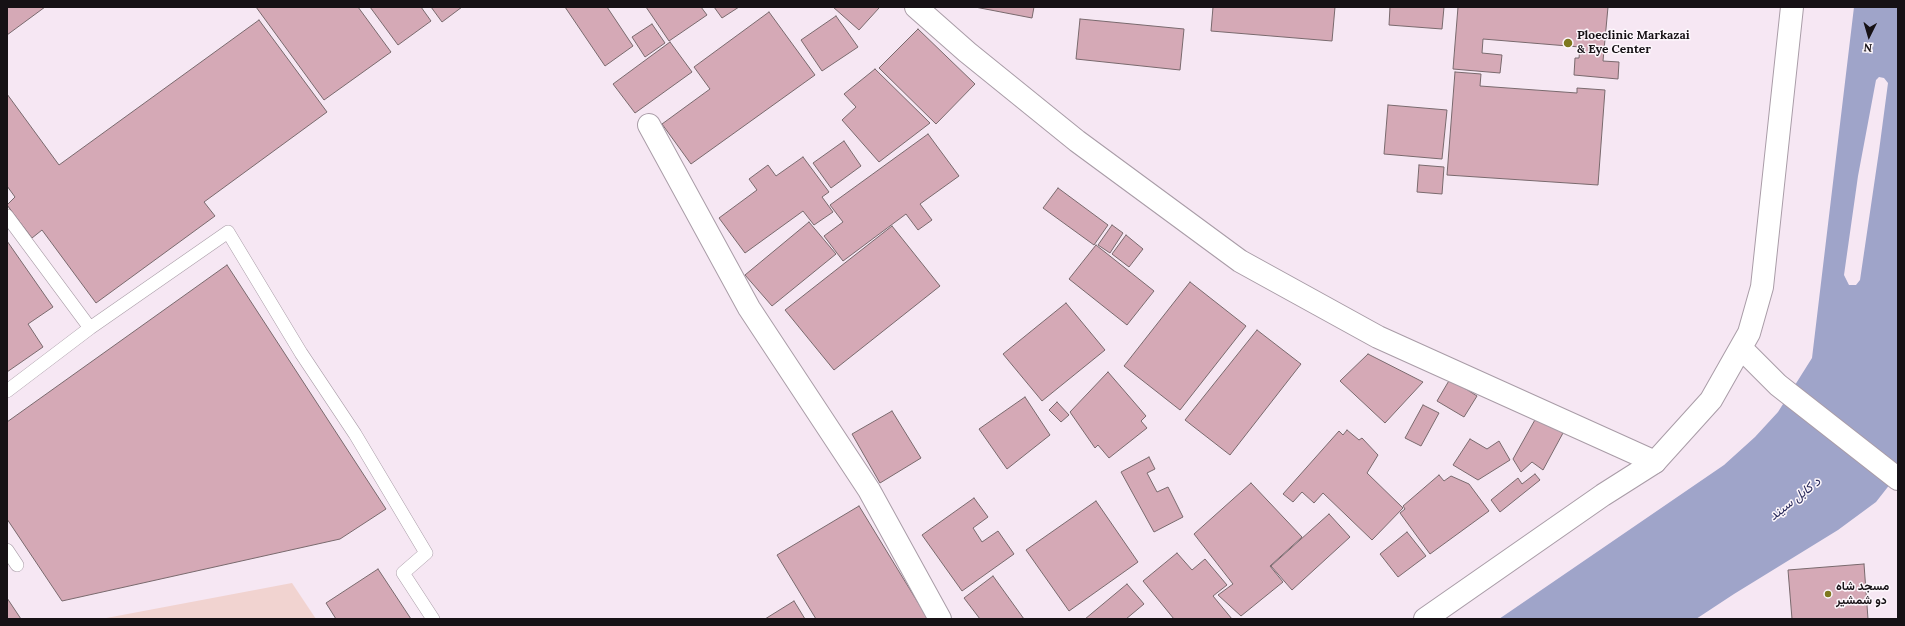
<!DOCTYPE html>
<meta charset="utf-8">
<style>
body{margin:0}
#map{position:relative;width:1905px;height:626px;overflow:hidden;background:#f6e7f3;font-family:Lora,serif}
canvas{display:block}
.frame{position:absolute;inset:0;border:8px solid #161115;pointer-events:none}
.north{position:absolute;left:1849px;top:16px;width:40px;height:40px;-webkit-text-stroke:3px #fdf7fc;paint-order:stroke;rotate:185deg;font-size:11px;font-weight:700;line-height:16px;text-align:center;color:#161115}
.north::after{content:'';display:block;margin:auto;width:14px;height:18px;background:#161115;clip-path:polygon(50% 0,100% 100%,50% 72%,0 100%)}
</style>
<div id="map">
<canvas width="1905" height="626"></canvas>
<div class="frame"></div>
<div class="north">N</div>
</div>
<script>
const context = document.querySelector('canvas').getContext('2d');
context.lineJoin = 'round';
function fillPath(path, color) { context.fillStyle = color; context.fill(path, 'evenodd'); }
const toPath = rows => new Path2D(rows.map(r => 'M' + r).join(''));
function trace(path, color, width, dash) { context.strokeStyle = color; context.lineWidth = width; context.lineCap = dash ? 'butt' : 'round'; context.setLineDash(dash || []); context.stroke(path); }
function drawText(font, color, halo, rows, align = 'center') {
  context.font = font + ' Lora,Vazirmatn,serif'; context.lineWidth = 3; context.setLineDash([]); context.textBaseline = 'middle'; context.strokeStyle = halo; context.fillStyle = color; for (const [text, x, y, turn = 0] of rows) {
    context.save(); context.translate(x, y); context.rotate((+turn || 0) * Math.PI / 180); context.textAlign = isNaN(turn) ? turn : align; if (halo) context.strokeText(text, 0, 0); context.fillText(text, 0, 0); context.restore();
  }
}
fillPath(toPath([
 [292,583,316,619,101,619]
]), '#f1d3d0');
fillPath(toPath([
 [1854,7,1898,7,1898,474,1876,502,1838,530,1734,594,1696,619,1499,619,1724,465,1755,437,1778,412,1812,358],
 [1879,77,1884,78,1888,83,1879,151,1860,280,1856,285,1849,285,1844,275,1858,176,1876,80]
]), '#9fa4c9');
const building = toPath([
 [7,7,45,7,7,35,7,7],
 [256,7,358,7,391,52,324,100,256,7],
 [370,7,421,7,431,21,398,45,370,7],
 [431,7,462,7,442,22,431,7],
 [565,7,607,7,633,46,605,66,565,7],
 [646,7,701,7,707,15,669,41,646,7],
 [714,7,739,7,722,18,714,7],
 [833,7,878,7,879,8,859,30,833,7],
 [975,7,1034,7,1032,18,975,7],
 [1213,7,1335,7,1332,41,1211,31,1213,7],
 [1390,7,1444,7,1442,29,1389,25,1390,7],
 [1458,7,1608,7,1603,61,1619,62,1618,79,1574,75,1575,58,1579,58,1580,47,1483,39,1482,53,1502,55,1500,73,1453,69,1458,7],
 [769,12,815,75,691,164,662,124,710,89,694,67,769,12],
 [836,16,858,47,822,71,801,40,836,16],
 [1080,19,1184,29,1180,70,1076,59,1080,19],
 [259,20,327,112,204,202,215,216,96,303,42,230,32,238,7,205,15,197,7,186,7,94,59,165,259,20],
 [652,24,665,43,645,57,632,37,652,24],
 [918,29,975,84,936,124,879,68,918,29],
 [670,42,692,72,635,113,613,84,670,42],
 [875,69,930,123,879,162,842,120,856,107,844,94,875,69],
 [1455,72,1481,74,1480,86,1577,93,1577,88,1605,90,1598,185,1447,175,1455,72],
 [1388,105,1447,110,1442,159,1384,154,1388,105],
 [928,134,959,176,920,204,932,220,918,230,906,214,843,261,824,236,843,222,830,205,928,134],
 [844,141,861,166,831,188,813,163,844,141],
 [803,157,829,192,822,197,833,212,814,225,803,211,745,253,719,218,757,190,749,179,768,165,776,176,803,157],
 [1419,165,1444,167,1442,194,1417,192,1419,165],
 [1058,188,1108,225,1094,245,1043,208,1058,188],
 [809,222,836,254,772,306,745,275,809,222],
 [1112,225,1123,233,1110,253,1098,245,1112,225],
 [892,226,940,286,834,370,785,310,892,226],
 [1126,235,1143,249,1129,267,1112,254,1126,235],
 [7,241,53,307,28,324,43,347,7,372,7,241],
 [1096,245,1154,291,1127,325,1069,279,1096,245],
 [227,265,386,509,340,539,62,601,7,519,7,422,227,265],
 [1190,282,1246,326,1180,410,1124,366,1190,282],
 [1066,303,1105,350,1042,401,1003,354,1066,303],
 [1257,330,1301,364,1230,455,1185,420,1257,330],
 [1368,354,1423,382,1385,423,1340,381,1368,354],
 [1108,372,1146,416,1141,421,1147,428,1109,458,1098,445,1095,448,1070,412,1108,372],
 [1450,379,1477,396,1464,417,1437,401,1450,379],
 [1025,397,1050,435,1007,469,979,429,1025,397],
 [1057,402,1069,415,1061,422,1049,410,1057,402],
 [1423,405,1439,413,1421,446,1405,438,1423,405],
 [892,411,921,458,880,483,852,434,892,411],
 [1536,418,1563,433,1543,470,1532,462,1521,472,1513,459,1536,418],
 [1347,430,1359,440,1362,438,1378,455,1367,473,1403,508,1372,540,1323,493,1314,503,1302,492,1293,502,1283,494,1339,431,1343,435,1347,430],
 [1470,439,1487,449,1499,441,1510,460,1478,480,1453,465,1470,439],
 [1149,457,1155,469,1147,473,1157,492,1168,487,1183,517,1154,532,1121,472,1149,457],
 [1535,474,1540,480,1500,512,1491,500,1518,478,1522,484,1535,474],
 [1439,475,1444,481,1451,476,1469,484,1489,511,1430,554,1400,513,1405,509,1403,506,1439,475],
 [1251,483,1302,537,1270,566,1283,582,1241,616,1218,595,1233,584,1194,534,1251,483],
 [974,498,988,517,973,528,982,542,998,531,1014,554,962,591,922,535,974,498],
 [1096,501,1138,562,1069,611,1026,550,1096,501],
 [859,506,928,619,816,619,777,555,859,506],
 [1329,514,1350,537,1292,590,1271,566,1329,514],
 [1407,532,1426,556,1398,577,1380,554,1407,532],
 [1177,553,1192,570,1205,559,1227,585,1213,596,1232,619,1174,619,1143,581,1177,553],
 [1864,564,1868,619,1792,619,1788,570,1864,564],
 [378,569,411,619,336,619,326,603,378,569],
 [993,576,1024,619,980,619,964,598,993,576],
 [1127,584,1144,604,1126,619,1085,619,1127,584],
 [7,598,21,619,7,619,7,598],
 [794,601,805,619,765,619,794,601]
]);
fillPath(building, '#d5a9b6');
trace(building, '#79696d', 1);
const service = toPath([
 [7,216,90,328],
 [7,391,90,328,228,232,301,353,355,434,426,553,403,573,433,619],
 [7,550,17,565]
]);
const minor = toPath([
 [916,7,967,52,1077,141,1240,261,1378,337,1655,462],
 [649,125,749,308,869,490,940,619]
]);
const secondary = toPath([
 [1741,348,1778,385,1898,479],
 [1425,619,1603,495,1655,462,1711,400,1749,333,1762,287,1792,7]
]);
trace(service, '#a99ca7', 14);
trace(minor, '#a99ca7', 24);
trace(secondary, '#a99ca7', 24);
trace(service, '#fff', 13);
trace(minor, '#fff', 22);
trace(secondary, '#fff', 22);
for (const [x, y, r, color] of [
 [1568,43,5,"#7e781e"],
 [1828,594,4,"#7e781e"]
]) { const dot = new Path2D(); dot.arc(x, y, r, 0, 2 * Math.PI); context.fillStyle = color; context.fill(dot); trace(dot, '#fdf7fc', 1.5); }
drawText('bold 12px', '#161115', '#fdf7fc', [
 ["Ploeclinic Markazai",1577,36],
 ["& Eye Center",1577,50],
 ["مسجد شاه",1836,587],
 ["دو شمشیر",1836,601]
], 'left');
drawText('italic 13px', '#282959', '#fdf7fc', [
 ["د کابل سيند",1795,499,-38]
]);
</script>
